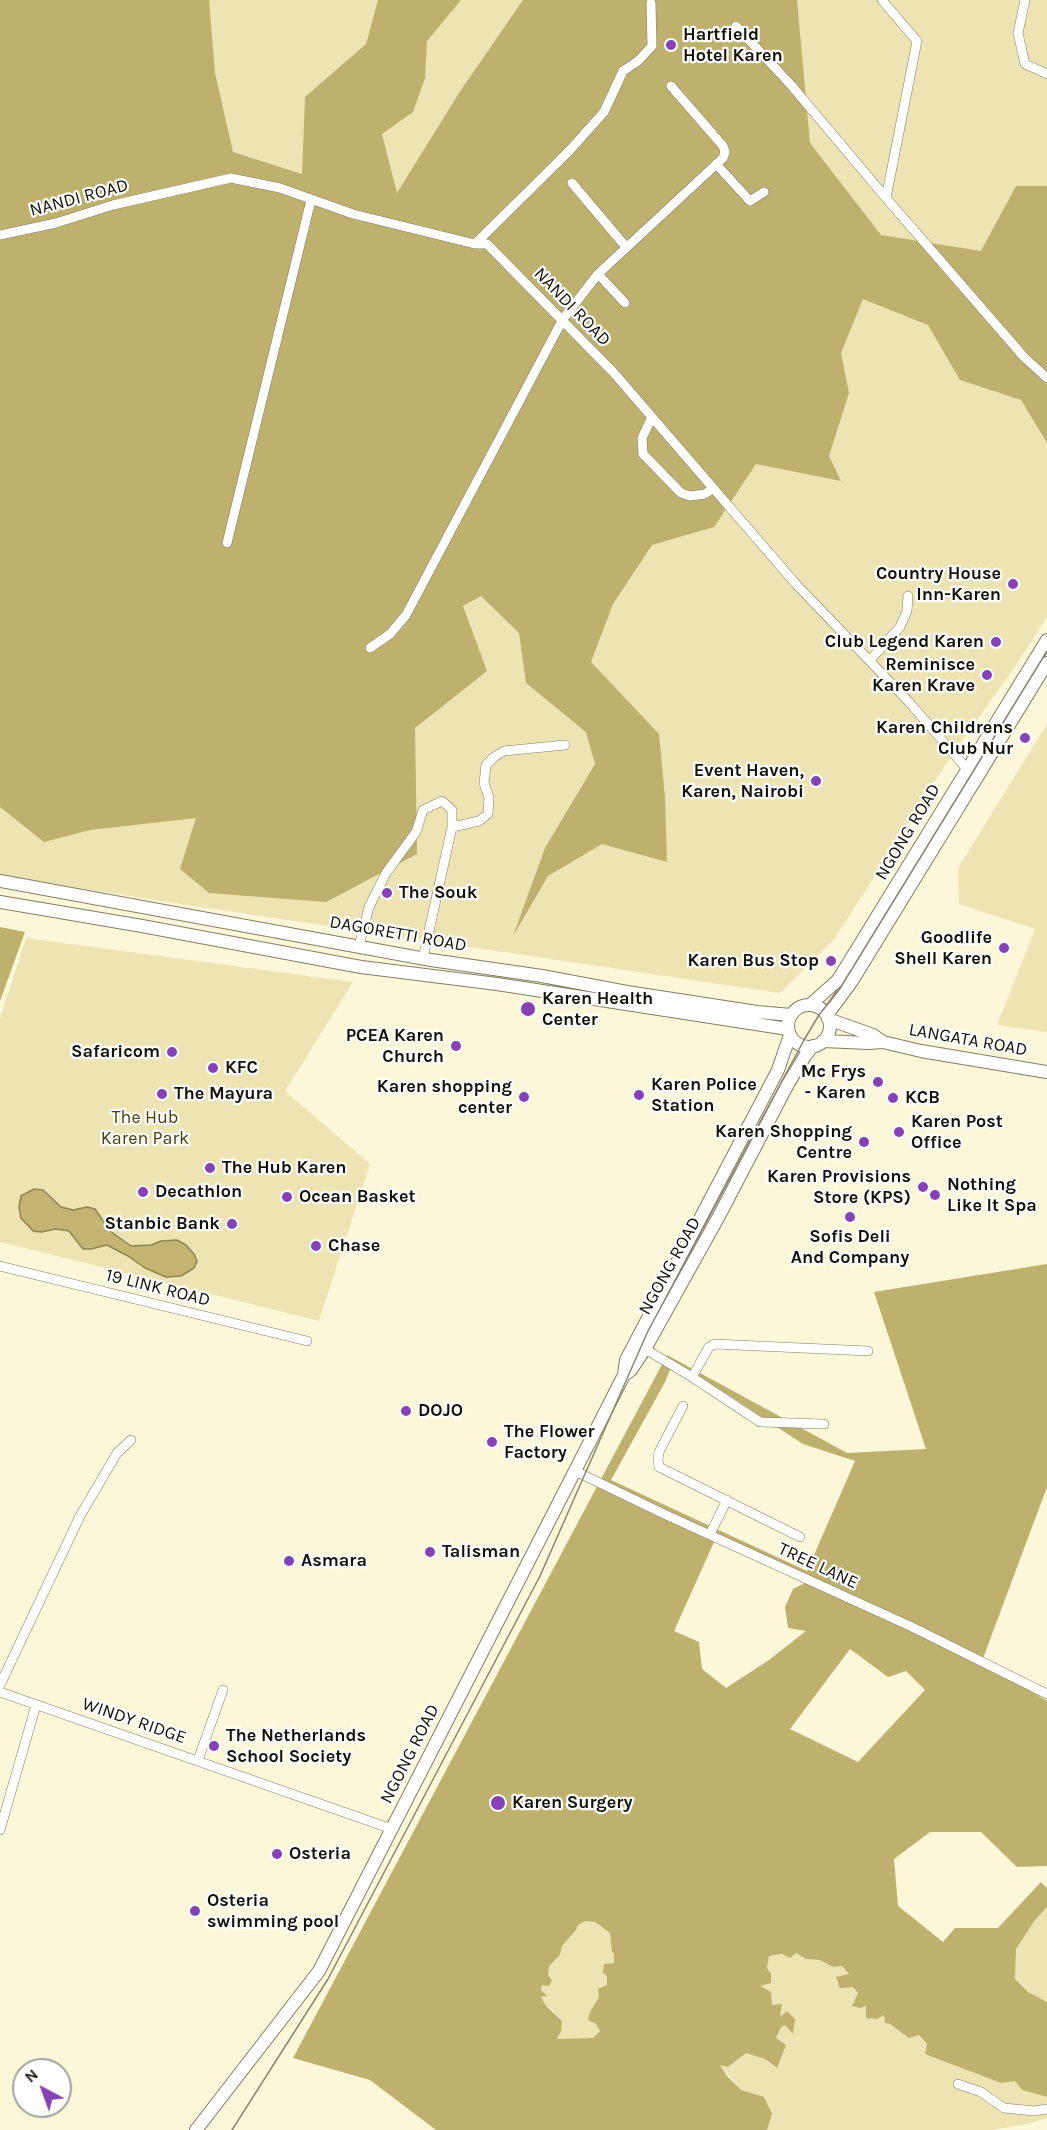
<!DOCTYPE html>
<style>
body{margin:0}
#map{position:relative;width:1047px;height:2130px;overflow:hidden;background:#fcf7d9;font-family:Karla,sans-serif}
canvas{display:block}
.north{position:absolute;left:12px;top:2058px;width:60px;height:60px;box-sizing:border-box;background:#fff;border:2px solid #a1a19d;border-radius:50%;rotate:319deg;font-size:16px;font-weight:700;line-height:24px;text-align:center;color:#151309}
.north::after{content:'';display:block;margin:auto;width:21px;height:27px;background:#8542b6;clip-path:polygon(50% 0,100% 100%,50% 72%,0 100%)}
</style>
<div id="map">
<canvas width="1047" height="2130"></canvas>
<div class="north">N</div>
</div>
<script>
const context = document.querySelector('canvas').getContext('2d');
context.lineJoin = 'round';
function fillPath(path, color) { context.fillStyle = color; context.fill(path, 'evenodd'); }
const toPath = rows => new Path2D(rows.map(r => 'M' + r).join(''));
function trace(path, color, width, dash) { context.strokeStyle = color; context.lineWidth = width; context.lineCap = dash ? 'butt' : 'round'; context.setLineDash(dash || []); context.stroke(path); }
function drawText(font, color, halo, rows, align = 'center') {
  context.font = font + ' Karla,sans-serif'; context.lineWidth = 4.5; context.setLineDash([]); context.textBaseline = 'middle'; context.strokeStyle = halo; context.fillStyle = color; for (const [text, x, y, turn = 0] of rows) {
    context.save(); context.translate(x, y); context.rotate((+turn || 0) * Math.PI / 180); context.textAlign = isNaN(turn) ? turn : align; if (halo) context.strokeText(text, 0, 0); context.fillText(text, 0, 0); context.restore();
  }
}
fillPath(toPath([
 [0,0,1047,0,1047,617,1014,668,948,761,835,938,780,993,173,903,0,875],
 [1047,724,1047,1032,997,1025,1035,929,959,904,958,868],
 [26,938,353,982,285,1091,370,1164,319,1321,0,1242,0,1018],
 [1047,1907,1047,2002,1028,1992,1015,1979,1016,1949,1035,1920],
 [585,1921,595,1922,610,1933,612,1952,614,1954,614,1964,607,1976,607,1985,590,2012,600,2031,593,2038,557,2039,556,2014,546,2006,541,1997,546,1996,541,1991,542,1985,548,1975,549,1966,560,1955,562,1946,576,1930,578,1925],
 [796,1953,806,1959,820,1960,833,1967,842,1966,849,1974,853,1987,866,2005,866,2018,884,2015,885,2023,890,2024,909,2038,919,2035,927,2044,926,2054,1001,2083,1015,2081,1022,2090,1047,2097,1047,2118,1027,2124,992,2130,767,2130,764,2097,741,2090,719,2064,728,2067,746,2053,765,2059,776,2068,776,2038,781,2027,785,2025,793,2033,779,2017,760,1986,767,1968,769,1956]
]), '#eee4b3');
fillPath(toPath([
 [0,0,209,0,215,73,233,152,302,174,305,97,366,44,378,0,461,0,427,41,425,78,413,112,382,134,397,193,459,93,523,0,797,0,810,143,881,235,981,251,1016,186,1047,186,1047,443,1021,400,960,380,928,325,863,299,841,353,849,393,829,456,841,481,756,464,714,527,652,545,613,604,591,662,659,734,665,797,667,862,602,844,548,876,513,936,545,848,595,764,586,732,526,683,519,633,481,596,463,606,487,671,415,728,417,854,326,902,209,893,180,869,196,818,90,830,44,842,0,807],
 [0,927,25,932,0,1001],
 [1047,1264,1047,1487,982,1661,1047,1701,1047,1866,1017,1867,981,1832,930,1832,894,1859,898,1906,943,1942,955,1928,998,1928,1041,1882,1047,1888,1047,1907,1035,1920,1016,1949,1015,1979,1028,1992,1047,2002,1047,2097,1022,2090,1015,2081,1001,2083,925,2054,927,2044,919,2035,909,2038,890,2024,885,2023,884,2015,877,2019,866,2018,866,2006,860,2008,852,2006,858,1993,853,1987,840,1988,836,1977,849,1974,842,1966,833,1967,820,1960,806,1959,796,1953,790,1958,782,1954,769,1956,767,1968,771,1974,771,1983,760,1986,771,1992,772,2005,782,2004,780,2017,787,2011,795,2019,793,2034,785,2025,781,2027,776,2038,786,2045,777,2068,765,2059,746,2053,728,2067,720,2065,727,2076,741,2090,764,2097,772,2114,767,2130,436,2130,370,2080,293,2058,667,1355,847,1453,926,1449,874,1292],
 [673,1362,721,1390,803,1444,855,1461,807,1571,611,1480,665,1382],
 [715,1540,813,1579,793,1589,785,1607,788,1628,806,1631,769,1660,726,1688,702,1669,699,1642,674,1631],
 [850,1649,888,1677,906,1671,925,1690,858,1762,790,1729],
 [585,1921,595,1922,610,1933,612,1952,614,1954,614,1963,604,1964,603,1973,607,1976,607,1985,598,1989,599,1997,590,2012,588,2020,596,2024,600,2031,593,2038,557,2039,561,2031,562,2021,546,2006,541,1997,547,1996,541,1990,542,1985,549,1986,552,1980,548,1975,549,1966,560,1955,562,1946,576,1930,578,1925]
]), '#beb06d');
const water = toPath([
 [34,1189,43,1190,61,1207,73,1210,87,1207,95,1209,110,1231,131,1246,151,1245,161,1241,177,1240,186,1245,194,1254,197,1261,194,1268,181,1276,166,1277,145,1268,128,1256,107,1245,91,1249,83,1249,69,1231,56,1229,41,1232,33,1231,21,1218,19,1207,21,1196,34,1189]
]);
fillPath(water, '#c3b571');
trace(water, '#8f8452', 1.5);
const minor = toPath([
 [882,0,917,41,886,198],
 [1025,0,1018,33,1025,64,1047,74],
 [736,26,791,85,886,198,1024,357,1047,378],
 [716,164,750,201,764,192],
 [572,183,626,247],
 [0,235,56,223,113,205,231,178,280,188,353,214,475,244,487,244,614,373,795,583,909,702,967,769],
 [475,244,570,150,604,112,623,71,638,61,652,46,651,3],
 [598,274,625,303],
 [652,417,642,438,643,454,681,493,690,496,705,494,713,488],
 [227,543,311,200],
 [370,648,390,634,406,615,563,319,598,274,723,158,725,152,723,146,671,86],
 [870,660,900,627,907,611,908,596],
 [452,827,479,821,488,814,489,798,484,783,486,765,494,757,504,751,565,745],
 [359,946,369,907,386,873,416,832,423,810,442,801,452,810,452,827,423,958],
 [0,1266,307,1341],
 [645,1349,692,1377,760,1422,824,1424],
 [692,1377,709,1347,714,1344,868,1351],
 [683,1406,659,1452,658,1460,659,1467,800,1537],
 [575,1471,664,1514,912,1627,1047,1694],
 [710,1534,727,1500],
 [0,1685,80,1516,117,1453,131,1440],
 [0,1692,392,1829],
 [198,1760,223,1690],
 [0,1830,36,1705],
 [958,2084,981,2092,1004,2108,1034,2111,1047,2109]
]);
const major = toPath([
 [0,881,431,960,542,976,627,992,757,1012,791,1015],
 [0,902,142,926,361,967,497,984,788,1029],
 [810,1005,838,980,1047,640],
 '788 1026a21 21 0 1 1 42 0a21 21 0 1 1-42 0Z',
 [827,1015,852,981,1047,663],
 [828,1019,873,1035,883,1042],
 [823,1041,869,1043,883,1042,921,1051,1047,1072],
 [624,1375,631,1370,645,1349,719,1216,788,1084,805,1056,813,1046],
 [196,2130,319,1971,624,1375,626,1360,778,1070,790,1035]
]);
trace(minor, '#837e63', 10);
trace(major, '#837e63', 14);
trace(minor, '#fff', 9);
trace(major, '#fff', 12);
trace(toPath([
 [232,2130,328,1979,540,1576,648,1331,804,1040,819,1015,839,990,1047,651]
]), '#888571', 1.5);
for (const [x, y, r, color] of [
 [671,45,6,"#8542b6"],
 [1013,584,6,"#8542b6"],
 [996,642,6,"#8542b6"],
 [987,675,6,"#8542b6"],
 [1025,738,6,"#8542b6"],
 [816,781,6,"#8542b6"],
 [387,893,6,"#8542b6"],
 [1004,948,6,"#8542b6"],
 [831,961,6,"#8542b6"],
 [528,1009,8,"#8542b6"],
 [456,1046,6,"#8542b6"],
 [172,1052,6,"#8542b6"],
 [213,1068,6,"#8542b6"],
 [878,1082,6,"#8542b6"],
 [162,1094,6,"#8542b6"],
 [639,1095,6,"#8542b6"],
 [524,1097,6,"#8542b6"],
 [893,1098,6,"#8542b6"],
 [899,1132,6,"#8542b6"],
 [864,1142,6,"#8542b6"],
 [210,1168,6,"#8542b6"],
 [923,1187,6,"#8542b6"],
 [143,1192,6,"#8542b6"],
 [935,1195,6,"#8542b6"],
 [287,1197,6,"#8542b6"],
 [850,1217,6,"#8542b6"],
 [232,1224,6,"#8542b6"],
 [316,1246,6,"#8542b6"],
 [406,1411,6,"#8542b6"],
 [492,1442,6,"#8542b6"],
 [430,1552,6,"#8542b6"],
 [289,1561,6,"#8542b6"],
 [214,1746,6,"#8542b6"],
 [498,1803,8,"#8542b6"],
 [277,1854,6,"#8542b6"],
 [195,1911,6,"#8542b6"]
]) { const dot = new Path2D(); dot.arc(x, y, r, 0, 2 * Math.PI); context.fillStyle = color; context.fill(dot); trace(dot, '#fff', 2); }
drawText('bold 18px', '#151309', '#fff', [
 ["Hartfield",683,35],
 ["Hotel Karen",683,56],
 ["Country House",1001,574,"right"],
 ["Inn-Karen",1001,595,"right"],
 ["Club Legend Karen",984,642,"right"],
 ["Reminisce",975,665,"right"],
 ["Karen Krave",975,686,"right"],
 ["Karen Childrens",1013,728,"right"],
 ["Club Nur",1013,749,"right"],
 ["Event Haven,",804,771,"right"],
 ["Karen, Nairobi",804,792,"right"],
 ["The Souk",399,893],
 ["Goodlife",992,938,"right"],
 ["Shell Karen",992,959,"right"],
 ["Karen Bus Stop",819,961,"right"],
 ["Karen Health",542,999],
 ["Center",542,1020],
 ["PCEA Karen",444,1036,"right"],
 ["Church",444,1057,"right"],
 ["Safaricom",160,1052,"right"],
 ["KFC",225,1068],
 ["Mc Frys",866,1072,"right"],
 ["- Karen",866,1093,"right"],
 ["Karen Police",651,1085],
 ["Station",651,1106],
 ["Karen shopping",512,1087,"right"],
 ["center",512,1108,"right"],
 ["The Mayura",174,1094],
 ["KCB",905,1098],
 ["Karen Post",911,1122],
 ["Office",911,1143],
 ["Karen Shopping",852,1132,"right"],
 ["Centre",852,1153,"right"],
 ["The Hub Karen",222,1168],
 ["Karen Provisions",911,1177,"right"],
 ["Store (KPS)",911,1198,"right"],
 ["Nothing",947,1185],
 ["Like It Spa",947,1206],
 ["Decathlon",155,1192],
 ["Ocean Basket",299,1197],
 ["Stanbic Bank",220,1224,"right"],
 ["Sofis Deli",850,1237,"center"],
 ["And Company",850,1258,"center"],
 ["Chase",328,1246],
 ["DOJO",418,1411],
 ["The Flower",504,1432],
 ["Factory",504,1453],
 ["Talisman",442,1552],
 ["Asmara",301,1561],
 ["The Netherlands",226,1736],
 ["School Society",226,1757],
 ["Karen Surgery",512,1803],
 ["Osteria",289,1854],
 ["Osteria",207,1901],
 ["swimming pool",207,1922]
], 'left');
drawText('18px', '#151309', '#fff', [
 ["NANDI ROAD",79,198,-15],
 ["NANDI ROAD",572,307,46],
 ["NGONG ROAD",908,832,-59],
 ["DAGORETTI ROAD",398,934,10],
 ["LANGATA ROAD",968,1040,10],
 ["NGONG ROAD",670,1266,-61],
 ["19 LINK ROAD",158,1288,14],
 ["TREE LANE",818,1566,25],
 ["WINDY RIDGE",134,1721,19],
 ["NGONG ROAD",410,1754,-63]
]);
drawText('18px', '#4a4008', '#fff', [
 ["The Hub",145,1118],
 ["Karen Park",145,1139]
]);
</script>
